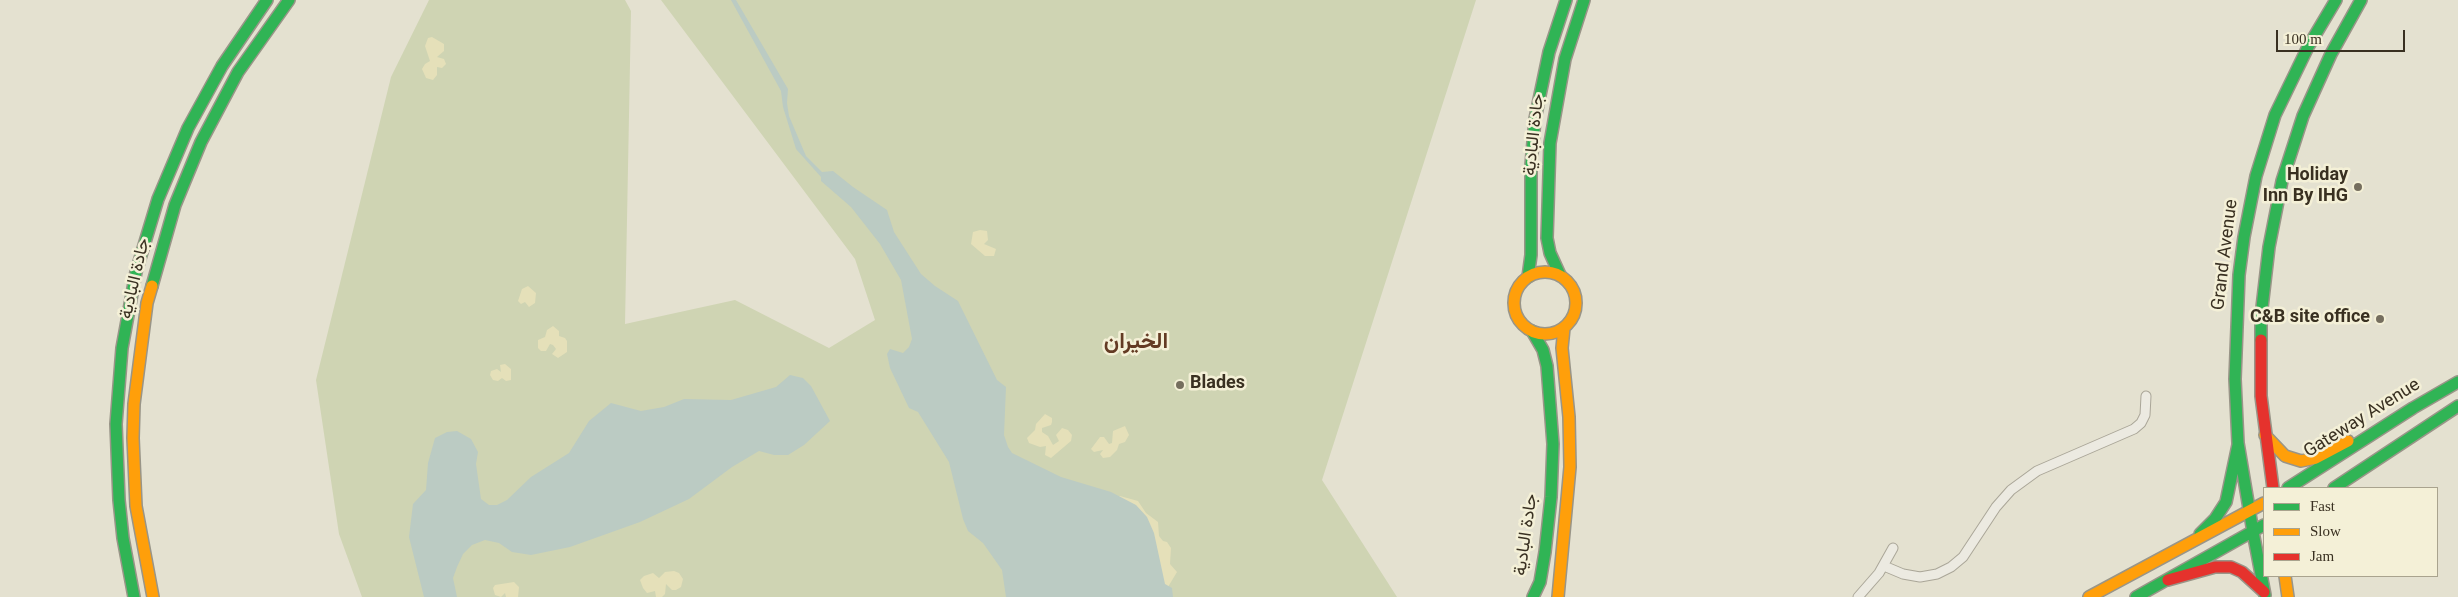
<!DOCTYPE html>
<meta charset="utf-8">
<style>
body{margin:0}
#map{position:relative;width:2458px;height:597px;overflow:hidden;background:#e4e1d0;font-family:Georgia,serif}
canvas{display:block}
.legend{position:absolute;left:2263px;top:487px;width:175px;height:90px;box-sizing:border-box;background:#f4f0d7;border:1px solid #a9a38e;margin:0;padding:6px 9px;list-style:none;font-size:15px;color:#393021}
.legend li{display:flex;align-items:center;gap:10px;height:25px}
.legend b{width:25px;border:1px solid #a9a38e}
.scale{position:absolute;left:2276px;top:30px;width:129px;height:22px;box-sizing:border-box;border:2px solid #393021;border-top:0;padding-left:6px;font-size:15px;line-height:18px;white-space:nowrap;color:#393021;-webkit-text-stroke:4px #f4f0d7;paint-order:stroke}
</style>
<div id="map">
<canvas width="2458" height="597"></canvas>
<ul class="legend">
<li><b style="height:6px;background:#30b455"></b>Fast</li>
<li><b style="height:6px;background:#ff9f0a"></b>Slow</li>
<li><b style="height:6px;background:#e5322d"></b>Jam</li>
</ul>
<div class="scale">100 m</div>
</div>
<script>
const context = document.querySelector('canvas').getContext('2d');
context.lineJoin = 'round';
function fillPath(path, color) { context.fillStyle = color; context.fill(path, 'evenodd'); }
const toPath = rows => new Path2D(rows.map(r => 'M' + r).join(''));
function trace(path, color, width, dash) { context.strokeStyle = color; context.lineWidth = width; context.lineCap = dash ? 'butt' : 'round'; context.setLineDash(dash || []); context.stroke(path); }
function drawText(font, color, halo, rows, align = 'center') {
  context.font = font + ' Georgia,Vazirmatn,serif'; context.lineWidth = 5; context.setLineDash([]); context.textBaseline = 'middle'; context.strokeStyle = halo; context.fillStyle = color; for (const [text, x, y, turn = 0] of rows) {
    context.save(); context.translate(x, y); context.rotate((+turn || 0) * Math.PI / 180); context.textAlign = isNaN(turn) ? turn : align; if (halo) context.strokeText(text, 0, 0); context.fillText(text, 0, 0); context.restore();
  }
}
fillPath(toPath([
 [429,0,625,0,631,11,625,324,735,300,829,348,875,320,855,259,661,0,1476,0,1322,480,1397,597,362,597,339,534,316,380,391,77]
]), '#cfd4b3');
fillPath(toPath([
 [432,37,444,44,444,51,437,57,444,59,446,64,442,68,437,67,437,75,433,80,426,78,422,69,425,64,430,61,425,46,428,38],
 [980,230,987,231,988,240,984,244,996,249,994,256,985,256,971,244,973,232],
 [528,286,536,293,535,303,529,307,525,302,521,304,518,301,522,289],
 [553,326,559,331,559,336,565,338,567,341,567,352,558,358,552,354,556,349,553,345,550,344,546,351,541,351,538,348,538,340,545,337,547,330],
 [505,364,511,369,511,380,506,381,502,378,498,381,493,380,490,375,491,371,497,369,501,372,500,365],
 [1045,414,1052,418,1052,422,1051,425,1042,428,1042,432,1048,436,1053,445,1059,441,1056,435,1062,428,1068,430,1072,435,1071,441,1051,458,1045,455,1046,446,1040,447,1029,443,1027,438,1035,430,1036,424],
 [1125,426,1129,435,1125,442,1119,444,1117,450,1110,457,1103,458,1100,454,1103,450,1094,452,1091,449,1100,437,1104,437,1109,444,1112,443,1113,431],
 [1120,496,1138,501,1146,513,1158,522,1159,536,1163,541,1167,542,1171,548,1170,564,1177,572,1168,587,1165,588,1117,497],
 [674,571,679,573,683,579,681,587,676,590,672,590,666,584,665,594,662,597,656,597,655,591,647,593,643,588,640,580,644,576,653,573,659,578,665,572],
 [514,582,519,587,518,597,506,597,505,593,501,597,495,595,493,588,495,585]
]), '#e5e0b9');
fillPath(toPath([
 [731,0,736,0,788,89,787,103,789,116,806,156,822,172,833,171,853,187,887,210,894,232,921,274,935,286,958,301,997,380,1006,387,1004,435,1008,447,1012,453,1061,477,1111,492,1136,505,1147,517,1154,533,1165,584,1172,588,1173,597,1006,597,1002,570,983,543,968,531,963,519,949,462,918,412,909,408,890,368,887,354,890,349,903,353,909,347,912,339,901,280,880,244,851,207,821,181,821,177,796,149,783,107,781,91],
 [790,375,803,378,811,386,830,421,804,445,788,455,774,455,759,451,732,467,689,499,640,522,570,547,531,555,512,552,499,543,485,540,472,545,463,554,457,567,453,578,457,597,424,597,409,537,413,504,426,490,428,463,435,438,447,432,457,431,471,439,478,452,476,464,481,499,489,505,497,505,507,500,531,477,569,453,589,421,611,403,641,411,664,407,684,399,731,400,776,387]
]), '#bbcbc3');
const street = toPath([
 [1884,566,1903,574,1920,577,1937,574,1951,567,1963,557,1996,507,2011,490,2037,471,2134,429,2141,423,2145,415,2146,396],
 [1858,597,1879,573,1893,548]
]);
const fast = toPath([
 [1560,275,1550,253,1547,238,1550,143,1565,59,1584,0],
 [1528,277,1531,255,1531,165,1535,119,1549,52,1566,0],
 [152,286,175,205,201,142,238,72,289,0],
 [1532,331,1543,350,1547,366,1553,444,1551,497,1545,552,1540,582,1533,597],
 [2261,340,2261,316,2269,247,2282,181,2303,116,2331,54,2361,0],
 [2288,488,2413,408,2458,382],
 [2334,488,2458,406],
 [2336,488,2338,486],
 [2253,532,2238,443,2235,379,2239,275,2244,237,2256,176,2275,115,2308,47,2336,0],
 [2253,532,2265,595],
 [2200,534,2215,519,2226,502,2238,445],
 [134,597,123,538,119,500,116,424,122,348,136,272,158,199,188,128,222,66,267,0],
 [2136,597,2264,525]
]);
const slow = toPath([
 '1514 303a31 31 0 1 1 62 0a31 31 0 1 1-62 0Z',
 [152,286,147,303,134,404,133,438,136,506,153,597],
 [2265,435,2285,456,2301,461,2316,458,2348,441],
 [2285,576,2288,597],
 [1558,597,1570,467,1569,417,1562,348,1564,328],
 [2089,597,2264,503]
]);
const jam = toPath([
 [2261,340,2261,396,2273,488],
 [2168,580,2215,567,2231,567,2242,572,2264,592]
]);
trace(street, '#aaa698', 11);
trace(fast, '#999588', 14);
trace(slow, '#999588', 14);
trace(jam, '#999588', 14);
trace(street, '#eceae1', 9);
trace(fast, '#30b455', 11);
trace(slow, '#ff9f0a', 11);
trace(jam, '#e5322d', 11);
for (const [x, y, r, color] of [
 [2358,187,5,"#756e5e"],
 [2380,319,5,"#756e5e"],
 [1180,385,5,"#756e5e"]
]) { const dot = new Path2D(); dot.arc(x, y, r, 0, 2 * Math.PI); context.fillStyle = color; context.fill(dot); trace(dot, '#f4f0d7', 2); }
drawText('18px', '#393021', '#f4f0d7', [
 ["جادة البادية",1536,135,-84],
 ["Grand Avenue",2227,255,-83],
 ["جادة البادية",137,279,-77],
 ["Gateway Avenue",2363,420,-32],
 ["جادة البادية",1528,535,-82]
]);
drawText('bold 18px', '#393021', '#f4f0d7', [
 ["Holiday",2348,177],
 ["Inn By IHG",2348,198],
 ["C&B site office",2370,319],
 ["Blades",1190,385,"left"]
], 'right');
drawText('bold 22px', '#633a23', '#f4f0d7', [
 ["الخيران",1136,345]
]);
</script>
